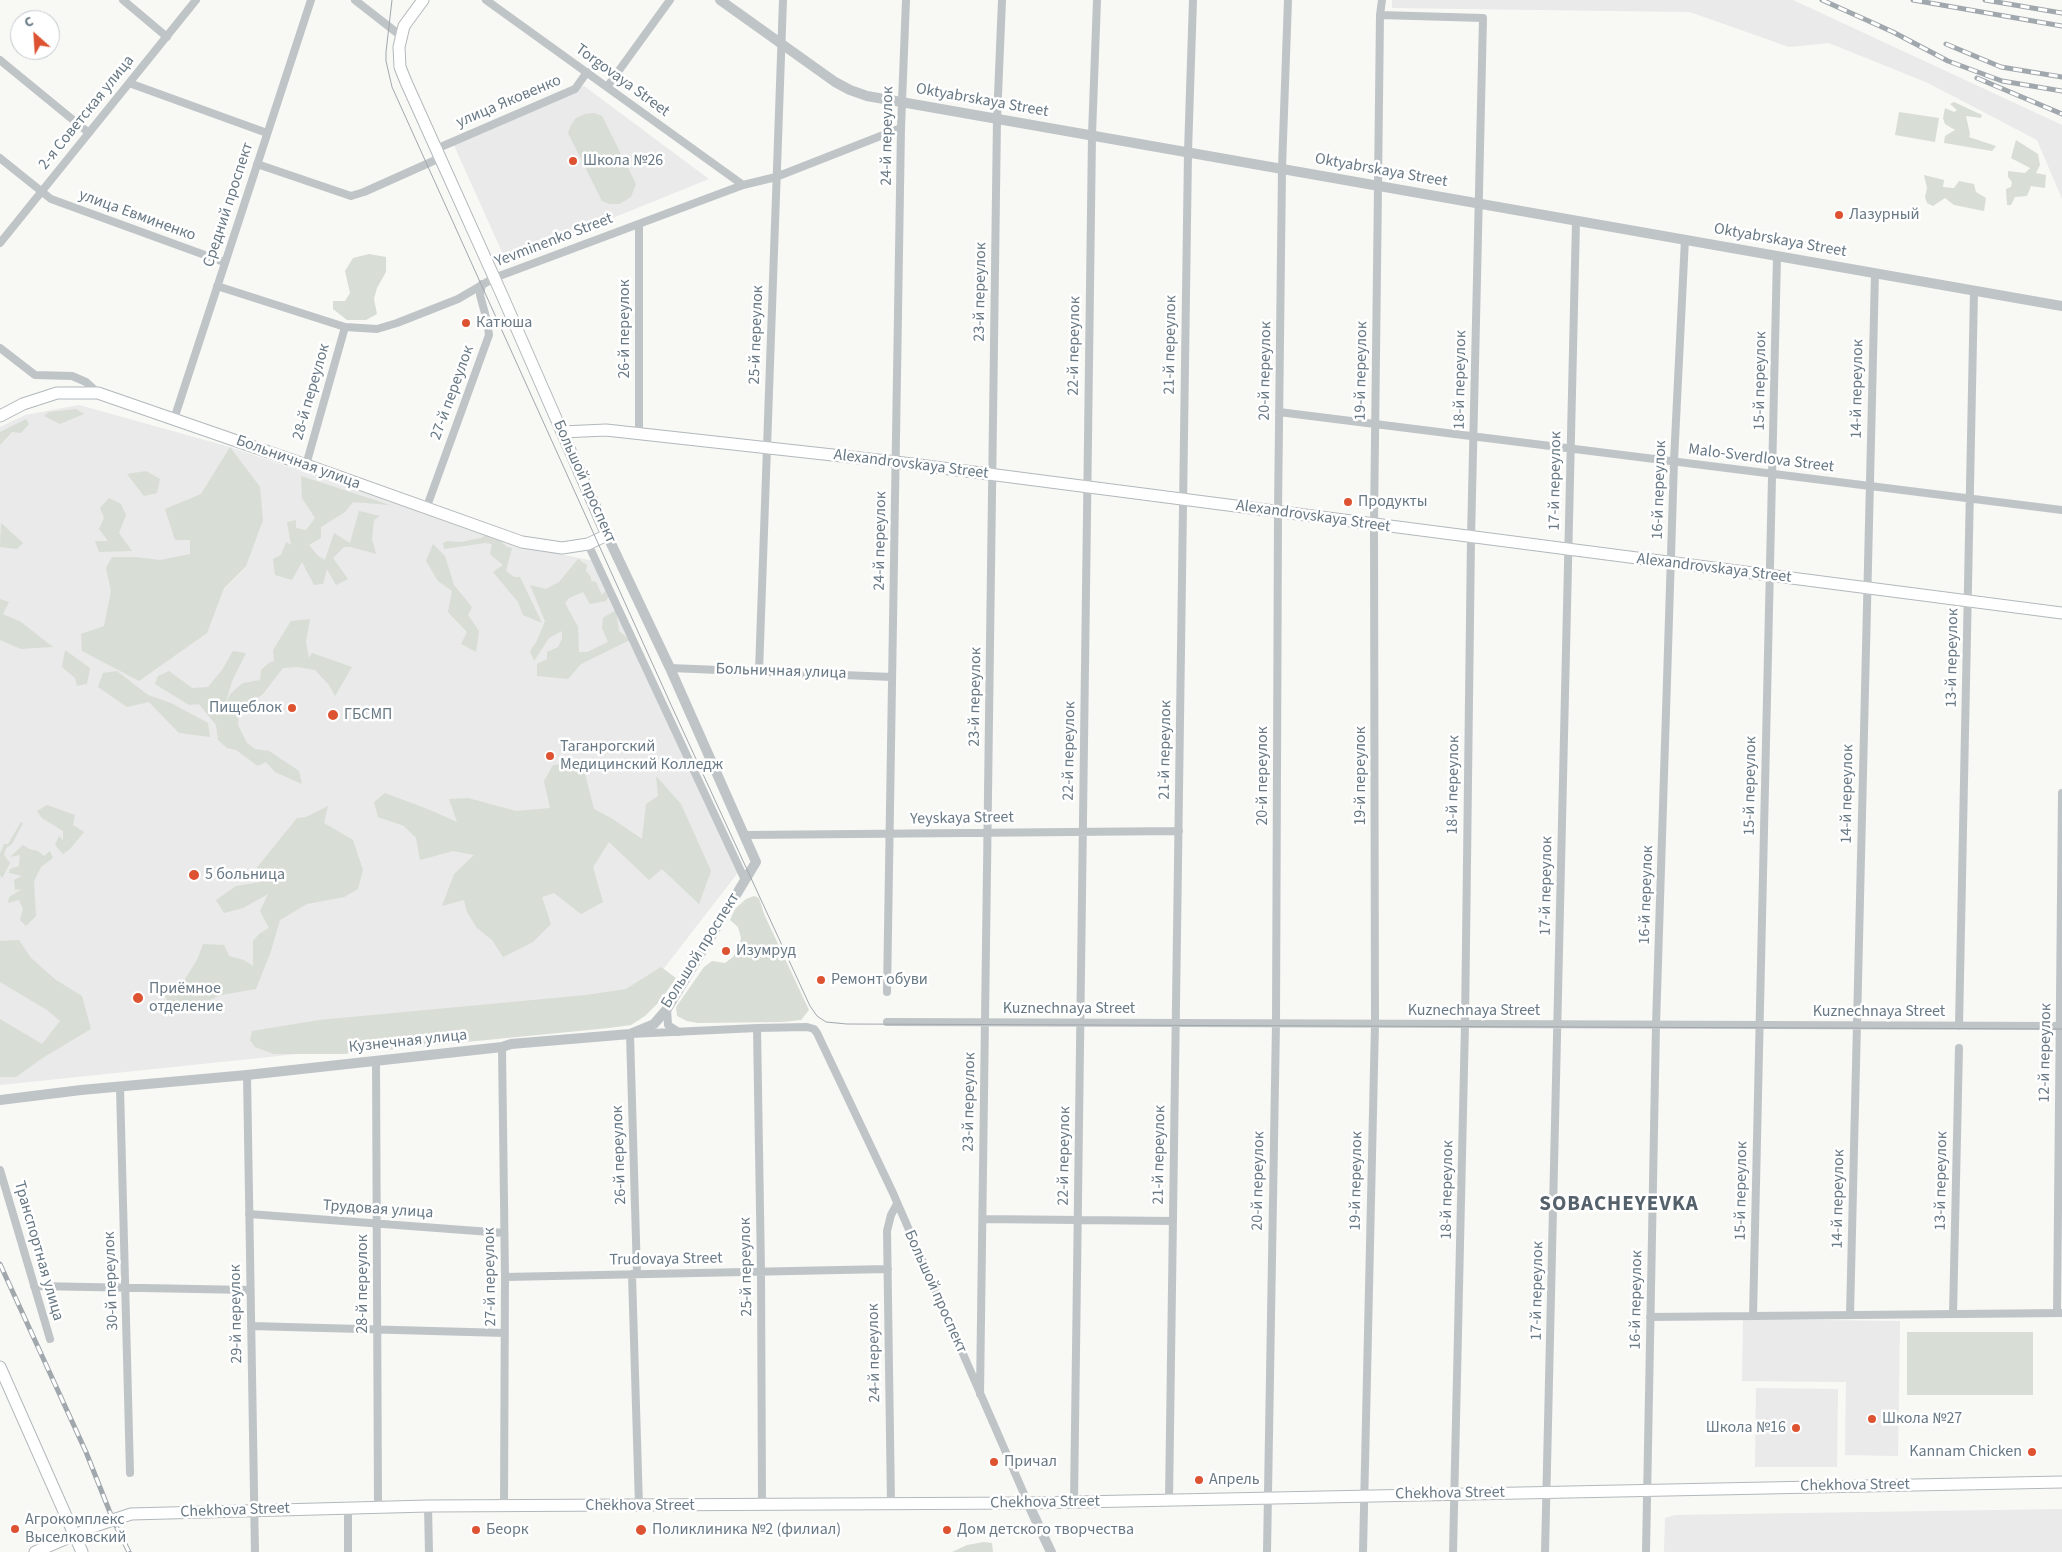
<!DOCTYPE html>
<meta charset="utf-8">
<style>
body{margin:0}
#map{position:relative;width:2062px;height:1552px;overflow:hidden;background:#f8f8f5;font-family:"Source Sans 3",sans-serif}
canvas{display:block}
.north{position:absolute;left:10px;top:10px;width:50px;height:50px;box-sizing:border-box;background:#fff;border:1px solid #c3c9ce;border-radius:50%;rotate:334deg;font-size:14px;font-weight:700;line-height:20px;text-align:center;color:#687985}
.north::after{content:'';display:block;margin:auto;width:18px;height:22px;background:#dd5230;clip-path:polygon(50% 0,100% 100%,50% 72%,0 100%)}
</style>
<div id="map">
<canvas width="2062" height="1552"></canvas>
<div class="north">С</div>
</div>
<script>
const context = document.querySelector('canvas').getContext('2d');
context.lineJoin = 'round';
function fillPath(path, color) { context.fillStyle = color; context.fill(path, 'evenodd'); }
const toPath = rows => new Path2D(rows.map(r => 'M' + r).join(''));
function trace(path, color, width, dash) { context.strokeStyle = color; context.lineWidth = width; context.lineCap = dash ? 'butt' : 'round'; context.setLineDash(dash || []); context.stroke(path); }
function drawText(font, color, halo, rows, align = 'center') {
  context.font = font + ' "Source Sans 3",sans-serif'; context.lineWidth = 5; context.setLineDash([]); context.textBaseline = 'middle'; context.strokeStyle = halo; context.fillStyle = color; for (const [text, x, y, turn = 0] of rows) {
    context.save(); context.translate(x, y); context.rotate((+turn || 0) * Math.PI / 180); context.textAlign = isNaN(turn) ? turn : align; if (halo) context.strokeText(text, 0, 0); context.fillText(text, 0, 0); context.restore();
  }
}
fillPath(toPath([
 [1392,0,1793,0,2062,125,2062,199,2037,140,1928,83,1829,43,1789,47,1690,12,1392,8],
 [584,86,709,179,506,261,453,143],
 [79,405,230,447,524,547,594,561,740,870,624,1020,0,1085,0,427,25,415],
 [1743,1319,1900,1321,1898,1456,1845,1455,1846,1382,1742,1381],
 [1756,1388,1838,1389,1837,1467,1755,1467],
 [2062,1509,2062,1552,1664,1552,1665,1518,1675,1515]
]), '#e9eae9');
fillPath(toPath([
 [1954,102,1982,115,1981,118,1966,116,1970,134,1969,137,1996,146,1992,151,1944,143,1945,136,1955,130,1945,124,1943,118,1945,108,1954,112,1957,110,1950,104],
 [1899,112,1939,118,1935,142,1895,135],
 [594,113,602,116,636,184,631,197,619,204,610,204,602,201,568,133,571,125,576,118,585,114],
 [2016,140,2038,154,2040,165,2036,173,2046,175,2045,188,2031,186,2027,196,2015,197,2011,205,2007,205,2006,189,2011,187,2012,182,2008,177,2008,171,2025,173,2030,168,2011,158],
 [1924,175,1944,180,1943,187,1954,188,1959,181,1974,184,1976,192,1986,198,1984,211,1954,205,1945,198,1933,206,1927,203,1925,197,1927,188],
 [369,254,386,257,386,272,377,288,374,299,377,314,366,320,347,320,333,309,333,301,345,301,350,293,345,271,353,258],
 [76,409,84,414,60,424,44,416,49,412],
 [26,419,29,424,21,433,12,432,0,445,0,432],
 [230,447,260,487,263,520,246,566,224,588,207,633,139,681,82,651,81,634,104,626,111,591,106,568,112,557,136,557,160,560,190,554,190,540,175,540,165,509,201,494],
 [146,471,160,479,157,493,144,496,127,474],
 [301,476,390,505,353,502,345,512,321,527,321,538,309,545,318,556,325,560,334,533,350,543,359,511,380,516,374,520,372,539,376,554,351,547,344,547,333,558,348,579,336,585,327,569,323,584,314,585,302,562,292,580,275,575,273,559,281,555,286,542,291,545,287,522,296,520,296,528,306,530,315,518,302,498],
 [109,498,121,504,126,515,119,533,132,551,99,552,95,541,108,541,99,529,104,518,100,508],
 [1,523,23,543,17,549,0,547],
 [492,532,507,547,512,548,506,571,514,577,520,577,542,623,523,615,518,602,493,572,503,565,490,554,492,544,485,543,444,549,443,543,447,541,461,542,481,538],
 [433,544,445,556,454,585,472,607,468,615,479,631,476,652,461,644,467,632,448,612,452,591,438,581,426,561],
 [578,559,587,565,586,571,591,577,591,581,596,582,602,595,606,590,608,597,606,601,590,604,583,592,569,598,565,603,578,627,579,652,587,652,608,642,602,628,603,618,616,610,619,631,630,640,581,664,568,679,537,676,537,664,547,659,547,652,558,647,562,639,562,631,549,638,534,661,530,651,537,641,545,621,530,585,546,589,559,582],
 [0,599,9,602,3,614,21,622,53,647,21,649,0,640],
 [310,619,306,642,309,658,312,653,352,667,335,696,329,685,315,670,297,667,283,668,262,695,248,703,239,714,238,725,247,743,255,749,269,751,299,771,302,784,275,772,266,762,258,766,236,750,227,748,218,740,216,725,199,704,189,705,155,684,158,676,169,671,192,688,208,687,222,670,233,651,246,653,232,681,226,702,231,693,243,683,260,680,261,670,270,662,274,661,273,650,291,621],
 [65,650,90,668,87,684,77,686,75,678,62,667],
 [117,671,148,695,171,703,208,723,210,737,179,733,149,702,127,707,98,687,103,673],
 [582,762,594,809,611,818,642,839,646,804,658,796,656,776,681,804,711,871,699,904,662,869,649,880,609,842,593,867,603,902,581,914,554,893,542,897,551,924,533,942,503,957,492,940,477,928,467,912,464,900,442,906,454,874,474,855,453,851,420,860,416,838,404,826,378,817,374,802,385,793,430,810,457,822,449,799,468,798,516,811,550,808,544,781,553,765],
 [47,805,75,815,73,825,84,832,70,849,63,854,55,845,59,836,63,840,63,831,42,818,37,811],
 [328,806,324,823,353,840,363,870,358,889,344,897,307,904,280,920,271,951,256,989,221,995,192,1008,170,1008,164,993,180,987,197,960,203,944,224,945,229,956,244,960,253,966,253,941,259,934,269,928,260,911,268,894,243,908,224,913,216,900,236,886,260,882,255,870,297,818,306,817],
 [21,822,23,823,12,844,6,848,4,855,10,863,2,878,0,875,0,854,4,844,8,844],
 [23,845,29,849,38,851,44,856,50,851,53,858,41,867,34,881,36,916,26,926,20,920,23,909,19,900,8,903,9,897,22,889,15,890,14,880,22,876,9,873,10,869,19,866,20,855,10,857],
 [754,896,759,898,764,914,809,1010,801,1020,783,1022,698,1023,687,1021,677,1016,676,1007,704,967,712,961,725,963,733,957,739,947,741,938,738,927,730,920,735,909,746,899],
 [19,940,31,958,56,980,82,996,91,1029,44,1057,16,1077,0,1077,0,1019,42,1044,60,1021,47,1010,0,982,0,941],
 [661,967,676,978,660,1001,645,1016,631,1025,609,1028,344,1054,274,1054,255,1047,250,1040,252,1031,319,1020,586,995,626,989],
 [1907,1332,2033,1332,2033,1395,1907,1395],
 [984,1542,992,1543,993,1552,952,1552,967,1545]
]), '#d8ddd5');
const secondary = toPath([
 [0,416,23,404,57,393,98,393,306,465,522,542,562,548,588,544,607,535,502,295,406,82,400,67,399,47,404,26,423,0],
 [562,432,606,430,896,462,2062,613],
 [0,1367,82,1552],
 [35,1552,95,1526,131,1514,428,1506,1028,1503,2062,1482]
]);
trace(secondary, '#b2b8bc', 13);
trace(toPath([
 [123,0,167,37],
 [355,0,401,36],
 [486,0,743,185],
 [1380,15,1483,18,1471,538,1465,1024,1453,1552],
 [0,60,89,133],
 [129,83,267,133],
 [607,87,670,0],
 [436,149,575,89,587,72],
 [0,158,51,199,224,262],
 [257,164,351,196,364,192,440,158],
 [0,243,196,0],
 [217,286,345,327,377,329,397,323,458,299,494,278,743,185,776,177,901,128],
 [0,348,35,375,72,376,86,382,98,393],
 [1279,412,2062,510],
 [174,419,311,0],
 [639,434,639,224],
 [306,465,345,327],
 [426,509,489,335,487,321,480,295,482,284],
 [588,544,745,880],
 [670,668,892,677],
 [759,671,783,0],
 [746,835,1179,831],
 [887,992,901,128,906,0],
 [667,1009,668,1025,679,1032],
 [887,1022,2062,1026],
 [1959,1026,1974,291],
 [757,1028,761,1271,762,1505],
 [502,1047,505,1277,504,1506],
 [376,1061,378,1507],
 [247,1075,255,1552],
 [120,1087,130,1473],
 [0,1170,50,1339],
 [249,1214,504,1233],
 [983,1219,1173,1221],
 [632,1274,639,1506],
 [637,1274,630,1034,757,1028,807,1027,814,1029,817,1033,893,1193,1028,1503],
 [505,1277,888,1269],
 [34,1286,250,1290],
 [2057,1313,2062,793],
 [1953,1314,1959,1048],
 [1850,1315,1875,273],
 [1753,1316,1777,256],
 [1650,1317,2062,1313],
 [251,1326,505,1333],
 [980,1394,997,119,1002,0],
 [1169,1500,1188,152,1193,0],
 [1074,1502,1092,135,1097,0],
 [891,1504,887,1231,891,1215,897,1204],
 [428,1506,429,1552],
 [348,1508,348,1552],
 [1267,1552,1276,1024,1278,512,1282,168,1288,0],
 [1363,1552,1375,1024,1374,525,1380,15,1382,0],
 [1545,1552,1576,221],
 [1646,1552,1656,1025,1674,461,1685,239]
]), '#bfc4c7', 8);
trace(toPath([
 [720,0,835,82,850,90,867,96,2062,306],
 [0,1100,81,1090,247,1075,502,1047,511,1044,630,1034,654,1024,667,1009,756,862,670,668,607,535],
 [1028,1503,1051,1552]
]), '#bfc4c7', 10);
trace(secondary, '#fff', 11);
trace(toPath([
 [392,0,386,52,386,61,392,87,672,707,810,1006,817,1016,826,1022,847,1024,2062,1029]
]), '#a1a8ad', 1);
const rail = toPath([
 [1822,0,1893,32,1948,61,2002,81,2062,91],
 [1913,0,2062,26],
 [1985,0,2062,13],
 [1946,44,2001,67,2062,77],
 [1977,78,2062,114],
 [0,1264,86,1452,113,1520,129,1552]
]);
trace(rail, '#a1a8ad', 5);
trace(rail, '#fff', 3, [9]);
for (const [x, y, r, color] of [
 [573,161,5,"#dd5230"],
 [1839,215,5,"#dd5230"],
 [466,323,5,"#dd5230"],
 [1348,502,5,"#dd5230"],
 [292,708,5,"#dd5230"],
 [333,715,6,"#dd5230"],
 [550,756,5,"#dd5230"],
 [194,875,6,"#dd5230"],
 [726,951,5,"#dd5230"],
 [821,980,5,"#dd5230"],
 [138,998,6,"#dd5230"],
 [1872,1419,5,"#dd5230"],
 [1796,1428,5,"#dd5230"],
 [2032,1452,5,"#dd5230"],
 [994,1462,5,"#dd5230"],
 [1199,1480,5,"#dd5230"],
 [15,1529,5,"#dd5230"],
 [476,1530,5,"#dd5230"],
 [641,1530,6,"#dd5230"],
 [947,1530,5,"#dd5230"]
]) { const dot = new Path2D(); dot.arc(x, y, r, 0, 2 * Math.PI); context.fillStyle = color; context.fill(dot); trace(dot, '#fff', 2); }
drawText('16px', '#687985', '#fff', [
 ["Torgovaya Street",622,81,36],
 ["Oktyabrskaya Street",982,101,10],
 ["улица Яковенко",509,102,-23],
 ["2-я Советская улица",87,113,-51],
 ["24-й переулок",888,136,-89],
 ["Oktyabrskaya Street",1381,171,10],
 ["Средний проспект",229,205,-72],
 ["улица Евминенко",137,216,20],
 ["Yevminenko Street",554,241,-21],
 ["Oktyabrskaya Street",1780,241,10],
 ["23-й переулок",981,292,-89],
 ["26-й переулок",625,329,-90],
 ["25-й переулок",757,335,-88],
 ["21-й переулок",1171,345,-89],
 ["22-й переулок",1075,346,-89],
 ["20-й переулок",1266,371,-89],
 ["19-й переулок",1362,371,-89],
 ["18-й переулок",1461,380,-89],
 ["15-й переулок",1761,381,-89],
 ["14-й переулок",1858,389,-89],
 ["28-й переулок",312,392,-74],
 ["27-й переулок",453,393,-70],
 ["Malo-Sverdlova Street",1761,459,7],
 ["Больничная улица",298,463,20],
 ["Alexandrovskaya Street",911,465,7],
 ["17-й переулок",1556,481,-89],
 ["Большой проспект",584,482,66],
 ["16-й переулок",1660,490,-88],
 ["Alexandrovskaya Street",1313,517,8],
 ["24-й переулок",881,541,-89],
 ["Alexandrovskaya Street",1714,569,7],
 ["13-й переулок",1953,658,-89],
 ["Больничная улица",781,672,2],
 ["23-й переулок",976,697,-89],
 ["21-й переулок",1166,750,-89],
 ["22-й переулок",1070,751,-89],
 ["20-й переулок",1263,776,-90],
 ["19-й переулок",1361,776,-90],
 ["18-й переулок",1454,785,-89],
 ["15-й переулок",1751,786,-89],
 ["14-й переулок",1848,794,-89],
 ["Yeyskaya Street",962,819,-1],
 ["17-й переулок",1547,886,-89],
 ["16-й переулок",1647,895,-88],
 ["Большой проспект",701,951,-58],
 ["Kuznechnaya Street",1069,1009],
 ["Kuznechnaya Street",1474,1011],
 ["Kuznechnaya Street",1879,1012],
 ["Кузнечная улица",408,1042,-6],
 ["12-й переулок",2046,1053,-89],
 ["23-й переулок",970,1102,-89],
 ["26-й переулок",620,1155,-92],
 ["21-й переулок",1160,1155,-89],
 ["22-й переулок",1065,1156,-89],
 ["20-й переулок",1259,1181,-89],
 ["19-й переулок",1357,1181,-89],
 ["13-й переулок",1942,1181,-89],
 ["18-й переулок",1448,1190,-89],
 ["15-й переулок",1742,1191,-89],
 ["14-й переулок",1839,1199,-89],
 ["Трудовая улица",378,1210,4],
 ["Транспортная улица",38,1251,74],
 ["Trudovaya Street",666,1260,-1],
 ["25-й переулок",747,1267,-91],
 ["27-й переулок",491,1277,-91],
 ["30-й переулок",112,1281,-92],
 ["28-й переулок",363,1284,-90],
 ["17-й переулок",1538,1291,-89],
 ["Большой проспект",935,1292,66],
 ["16-й переулок",1637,1300,-89],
 ["29-й переулок",237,1314,-91],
 ["24-й переулок",875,1353,-91],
 ["Chekhova Street",1855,1486,-1],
 ["Chekhova Street",1450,1494,-1],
 ["Chekhova Street",1045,1503,-1],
 ["Chekhova Street",640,1506],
 ["Chekhova Street",235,1511,-2]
]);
drawText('16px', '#687985', '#fff', [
 ["Школа №26",583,161],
 ["Лазурный",1849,215],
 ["Катюша",476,323],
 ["Продукты",1358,502],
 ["Пищеблок",282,708,"right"],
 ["ГБСМП",344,715],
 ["Таганрогский",560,747],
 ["Медицинский Колледж",560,765],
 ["5 больница",205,875],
 ["Изумруд",736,951],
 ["Ремонт обуви",831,980],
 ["Приёмное",149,989],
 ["отделение",149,1007],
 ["Школа №27",1882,1419],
 ["Школа №16",1786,1428,"right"],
 ["Kannam Chicken",2022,1452,"right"],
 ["Причал",1004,1462],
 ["Апрель",1209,1480],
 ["Агрокомплекс",25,1520],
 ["Выселковский",25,1538],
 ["Беорк",486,1530],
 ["Поликлиника №2 (филиал)",652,1530],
 ["Дом детского творчества",957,1530]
], 'left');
context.letterSpacing = '1px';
drawText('bold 21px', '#56626b', '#fff', [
 ["SOBACHEYEVKA",1619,1205]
]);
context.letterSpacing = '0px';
</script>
